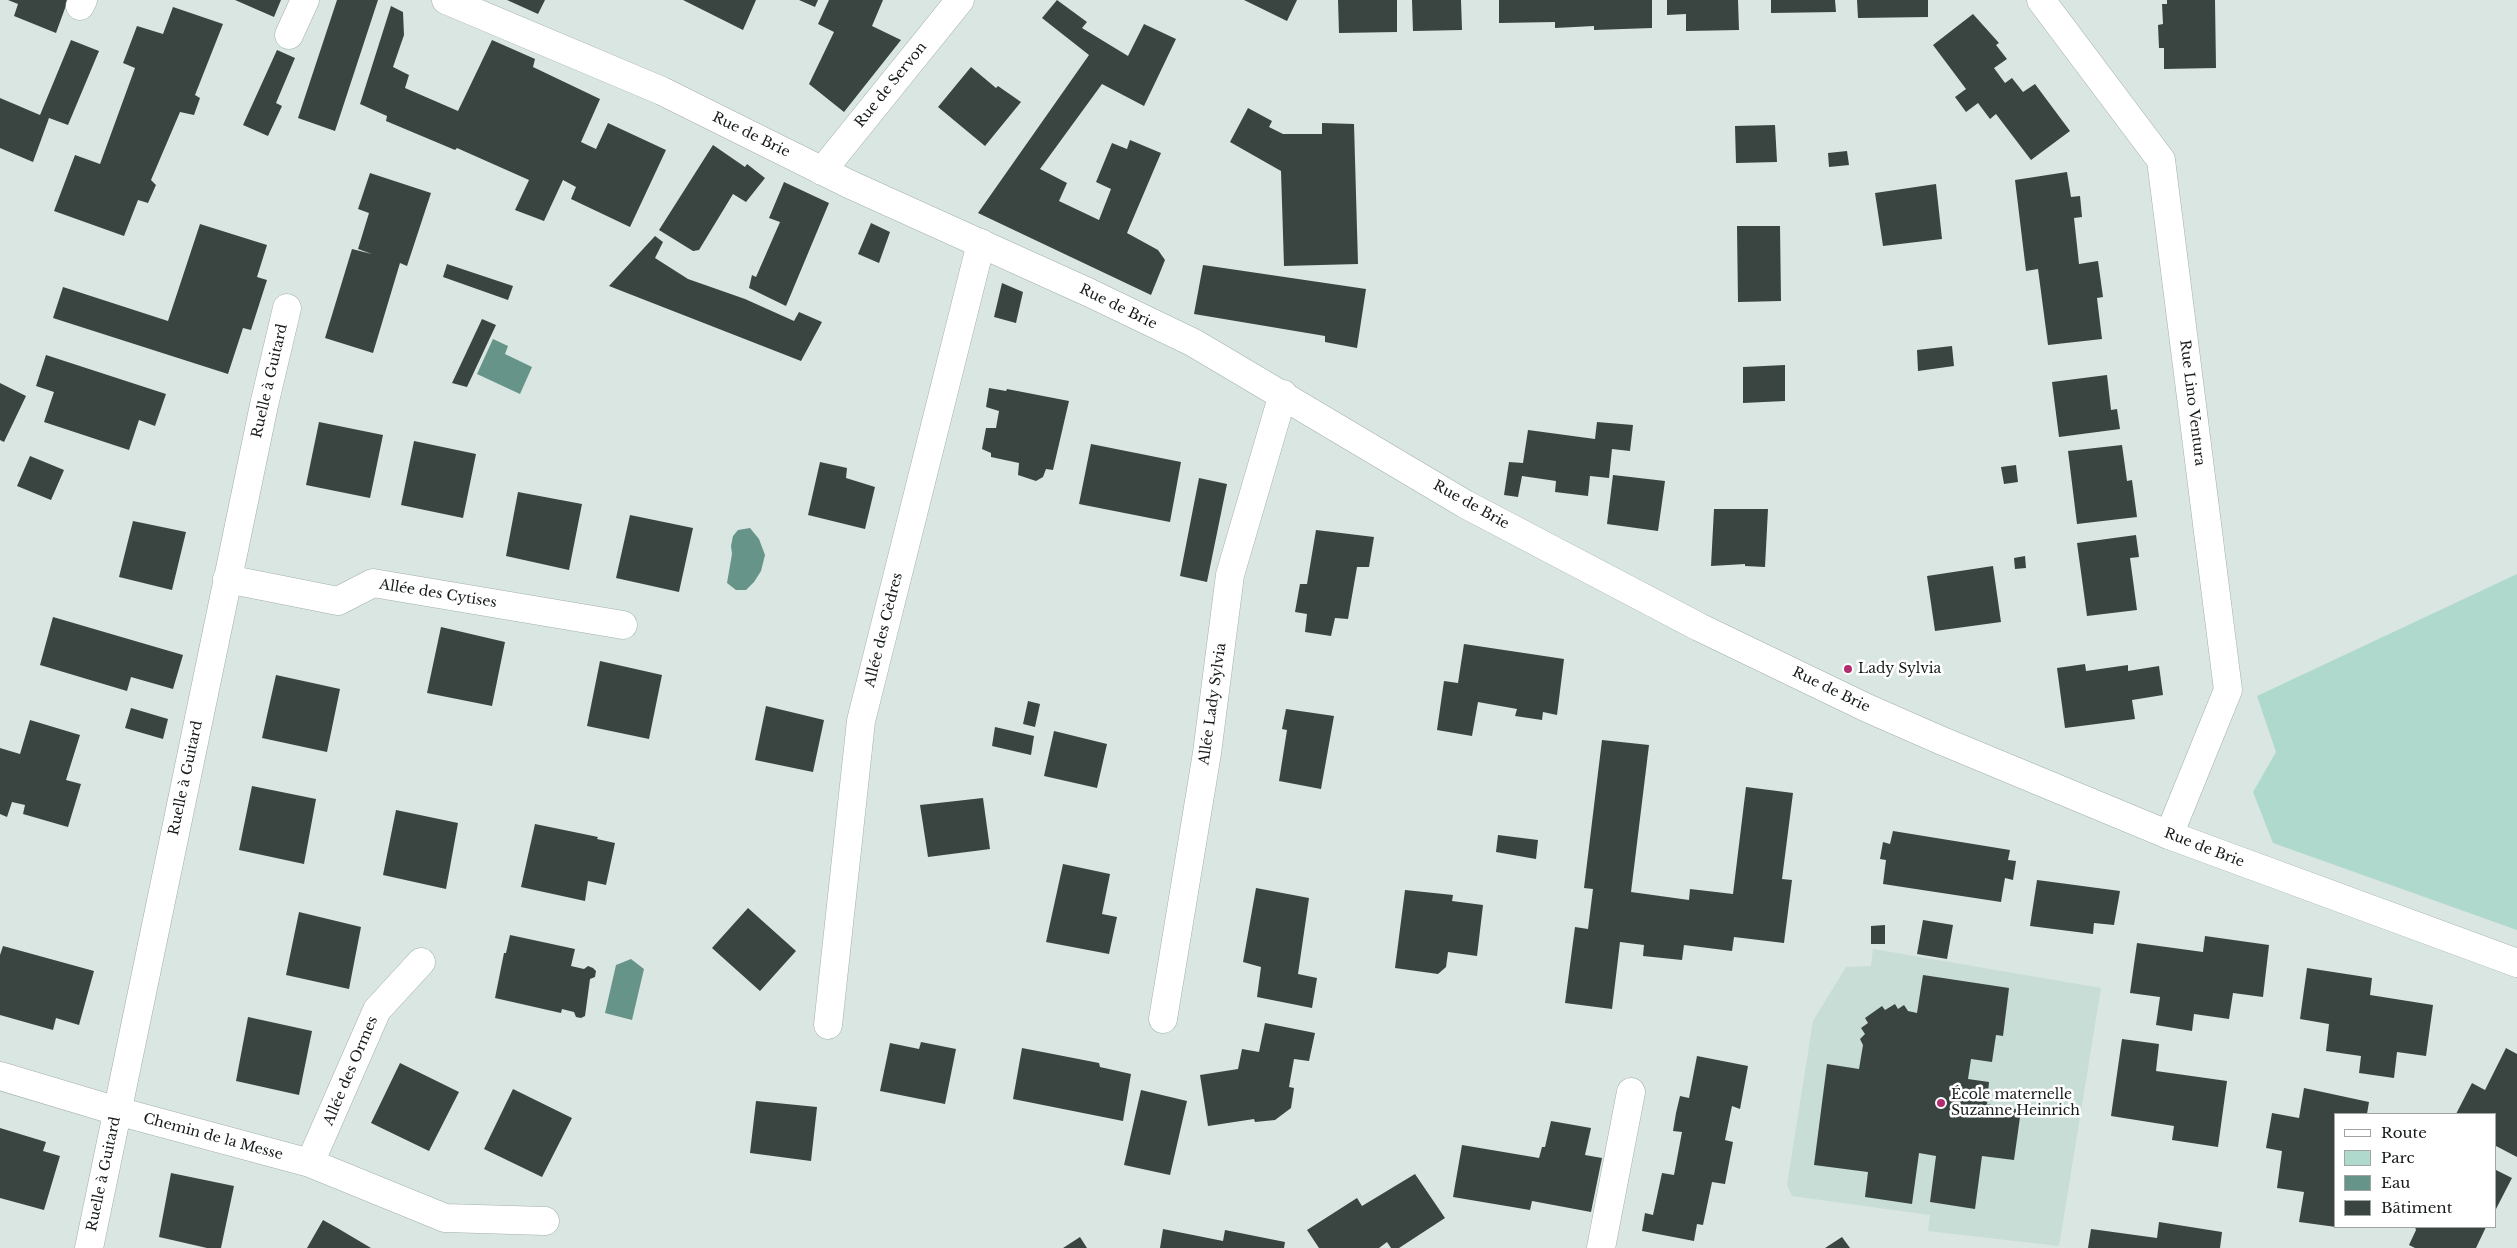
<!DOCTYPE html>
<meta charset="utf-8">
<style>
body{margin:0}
#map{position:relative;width:2517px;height:1248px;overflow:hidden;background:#d9e6e2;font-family:"Libre Baskerville",serif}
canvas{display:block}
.legend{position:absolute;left:2334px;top:1113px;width:162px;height:115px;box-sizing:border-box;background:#fff;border:1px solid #a2a4a3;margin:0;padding:6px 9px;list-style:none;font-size:15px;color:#161b19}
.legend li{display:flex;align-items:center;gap:10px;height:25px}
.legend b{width:25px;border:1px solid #a2a4a3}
</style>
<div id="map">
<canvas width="2517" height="1248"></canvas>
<ul class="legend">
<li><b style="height:6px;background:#fff"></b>Route</li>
<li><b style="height:14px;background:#b0d9cd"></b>Parc</li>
<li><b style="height:14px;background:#679488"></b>Eau</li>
<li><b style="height:14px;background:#3a4542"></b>Bâtiment</li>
</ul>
</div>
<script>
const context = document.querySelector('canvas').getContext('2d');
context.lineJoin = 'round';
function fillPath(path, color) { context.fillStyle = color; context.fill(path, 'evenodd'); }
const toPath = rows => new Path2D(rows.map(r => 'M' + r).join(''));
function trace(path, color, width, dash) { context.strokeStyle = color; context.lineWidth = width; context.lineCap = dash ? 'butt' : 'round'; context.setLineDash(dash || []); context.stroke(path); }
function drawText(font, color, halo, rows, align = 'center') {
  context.font = font + ' "Libre Baskerville",serif'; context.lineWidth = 5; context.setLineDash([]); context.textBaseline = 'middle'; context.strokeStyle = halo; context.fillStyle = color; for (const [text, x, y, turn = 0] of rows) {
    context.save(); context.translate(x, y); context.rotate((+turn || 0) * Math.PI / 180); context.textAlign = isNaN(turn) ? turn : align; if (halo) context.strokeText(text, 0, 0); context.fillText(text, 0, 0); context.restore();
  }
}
fillPath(toPath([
 [1873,949,2101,988,2059,1246,1928,1231,1930,1215,1792,1196,1787,1185,1813,1021,1846,967,1871,966]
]), '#c7ddd6');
fillPath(toPath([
 [2517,574,2517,930,2273,843,2253,792,2276,752,2257,696]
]), '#b0d9cd');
fillPath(toPath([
 [493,339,508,346,505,354,532,367,520,394,477,374],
 [750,528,759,539,765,555,761,571,754,582,746,590,736,590,727,583,732,554,731,546,733,536,738,530],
 [631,959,644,969,632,1020,605,1013,616,965]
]), '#679488');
fillPath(toPath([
 [8,0,68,0,56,33,14,16,18,4],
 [235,0,281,0,274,17],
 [337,0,378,0,335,131,298,118],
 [507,0,545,0,538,14],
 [683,0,756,0,743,30],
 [799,0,818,0,815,7],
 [829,0,883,0,872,26,901,40,844,112,809,84,834,32,818,24],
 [1057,0,1087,22,1082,28,1128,56,1144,24,1176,39,1144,106,1102,84,1040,169,1067,183,1059,201,1099,220,1111,189,1096,182,1112,143,1127,149,1130,140,1161,153,1127,233,1158,250,1165,260,1151,295,978,213,1089,55,1042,18],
 [1244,0,1297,0,1287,21],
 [1338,0,1397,0,1397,32,1339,33],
 [1412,0,1461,0,1462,30,1413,31],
 [1499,0,1652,0,1652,28,1594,30,1594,26,1555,28,1555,22,1499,23],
 [1667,0,1738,0,1739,30,1686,31,1686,14,1667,15],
 [1771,0,1835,0,1836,12,1771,13],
 [1857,0,1928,0,1928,17,1858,18],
 [2167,0,2215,0,2216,68,2164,69,2164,48,2159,48,2158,25,2163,24,2162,4,2167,4],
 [391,6,403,12,404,35,393,67,409,75,405,88,458,111,492,40,535,59,533,67,600,99,581,142,596,149,608,123,666,150,630,227,571,199,576,187,563,180,544,221,515,210,529,180,457,148,455,150,386,121,387,116,360,104],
 [173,7,223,24,195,95,200,98,194,115,180,112,151,180,156,185,148,203,138,200,124,236,54,211,75,155,100,164,135,68,123,63,137,26,163,34],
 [1973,14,1999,43,1996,45,2007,59,1994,68,2005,83,2012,78,2023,92,2035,84,2070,131,2031,160,1996,114,1990,119,1978,103,1966,112,1955,97,1966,89,1933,45],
 [71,40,99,51,68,125,49,118,33,162,0,148,0,98,40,115],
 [277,50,295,58,276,103,282,106,268,136,243,125],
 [971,67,996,88,998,86,1021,102,985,146,938,107],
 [1248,108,1272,121,1269,127,1283,134,1322,134,1322,123,1354,124,1358,264,1284,266,1281,171,1230,142],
 [1775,125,1777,162,1736,163,1735,126],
 [713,145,745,167,747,164,765,178,746,202,733,194,699,250,693,251,659,230],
 [1847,151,1849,165,1829,167,1828,153],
 [2067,172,2071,197,2080,196,2082,217,2074,218,2079,264,2098,261,2103,297,2097,298,2102,339,2048,345,2038,269,2026,271,2015,180],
 [370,173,431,193,407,266,400,263,373,353,325,338,352,249,372,254,358,249,369,213,358,209],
 [784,182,829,203,786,306,749,288,752,275,756,277,780,222,769,218],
 [1936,184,1942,239,1883,246,1875,193],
 [871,223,890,232,879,263,858,254],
 [200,224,267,245,257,277,267,280,251,330,243,328,228,374,53,318,63,287,168,321],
 [1737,226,1780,226,1781,301,1738,302],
 [655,236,663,242,655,258,688,279,745,299,794,321,799,312,822,322,801,361,609,286],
 [447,264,513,286,508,300,443,277],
 [1203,265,1366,289,1357,348,1325,342,1325,336,1194,314],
 [1002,283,1023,292,1016,323,994,317],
 [482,319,496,325,467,387,452,383],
 [1952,346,1954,366,1918,371,1917,350],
 [46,355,166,394,155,426,139,420,129,450,44,422,54,392,36,386],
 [1785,365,1785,401,1743,403,1743,367],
 [2107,375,2111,410,2117,409,2120,429,2059,437,2052,382],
 [0,383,26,396,4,442,0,440],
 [989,388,1006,391,1007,389,1069,401,1053,470,1046,469,1043,477,1036,481,1018,475,1019,463,991,457,991,453,982,449,986,428,996,428,999,411,986,407],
 [319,422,383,435,370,498,306,485],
 [1597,422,1633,425,1630,451,1612,449,1609,478,1590,476,1588,496,1555,492,1556,481,1522,476,1518,497,1504,495,1509,462,1523,463,1528,430,1595,439],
 [414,441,476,454,463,518,401,505],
 [1091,444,1181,462,1170,522,1079,504],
 [2122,445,2127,481,2132,480,2137,517,2077,524,2068,451],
 [30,456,64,470,51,500,17,486],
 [820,462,847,468,846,478,875,487,865,529,808,515],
 [2016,465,2018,482,2004,484,2001,467],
 [1613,475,1665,481,1658,531,1607,524],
 [1199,478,1227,484,1207,582,1180,576],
 [518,492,582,504,569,570,506,556],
 [1714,509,1768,509,1765,567,1745,566,1745,564,1711,566],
 [630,515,693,528,679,592,616,578],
 [133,521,186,532,172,590,119,577],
 [1316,530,1374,537,1369,567,1357,567,1348,619,1335,618,1331,636,1305,632,1307,614,1295,612,1300,584,1307,584],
 [2136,535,2139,557,2130,558,2137,610,2087,616,2077,543],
 [2025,556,2026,568,2015,569,2014,558],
 [1993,566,2001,622,1935,631,1927,576],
 [53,617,183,655,173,689,131,677,127,691,40,665],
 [441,627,505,642,492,706,427,693],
 [1464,644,1564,659,1557,715,1543,712,1542,720,1515,716,1517,709,1478,702,1472,736,1437,730,1444,681,1458,683],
 [600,661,662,675,649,739,587,726],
 [2085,664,2086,671,2128,665,2128,671,2159,666,2163,695,2132,700,2135,719,2065,728,2057,668],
 [276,675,340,689,327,752,262,738],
 [1028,701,1040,704,1035,727,1023,724],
 [766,706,824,720,813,772,755,760],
 [131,708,168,719,163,739,125,728],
 [1286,709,1334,716,1321,789,1279,781,1287,730,1282,729],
 [30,720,80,735,66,780,81,784,68,827,23,814,25,805,12,802,7,817,0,814,0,748,20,754],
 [995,727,1034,736,1031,755,992,746],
 [1054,731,1107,744,1097,788,1044,776],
 [1602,740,1649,745,1631,892,1689,900,1690,889,1733,894,1746,787,1793,793,1782,879,1792,880,1784,943,1734,937,1732,951,1684,945,1682,960,1643,956,1644,945,1620,942,1612,1009,1565,1003,1575,927,1588,929,1593,889,1584,888],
 [252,786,316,799,304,864,239,850],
 [983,798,990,849,928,857,920,805],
 [396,810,458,823,446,889,383,875],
 [535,824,598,837,597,839,615,843,606,885,588,881,585,901,521,887],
 [1893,831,2010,850,2008,860,2016,861,2013,880,2005,878,2001,902,1883,884,1886,860,1880,859,1883,842,1890,844],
 [1498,835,1538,840,1536,859,1496,852],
 [1063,864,1110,874,1102,914,1117,917,1109,954,1046,942],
 [2037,880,2120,891,2114,925,2094,923,2093,934,2030,926],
 [1256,888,1309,898,1298,974,1317,978,1312,1008,1257,997,1261,967,1243,962],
 [1405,890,1453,895,1452,901,1483,905,1477,956,1448,952,1446,967,1438,974,1395,968],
 [748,908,796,951,760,991,712,948],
 [299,912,361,927,349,989,286,975],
 [1923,920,1953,925,1947,959,1917,954],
 [1885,925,1885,944,1871,944,1871,926],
 [510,935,575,949,571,966,584,969,588,966,593,968,596,971,595,977,590,979,585,1016,581,1018,576,1017,574,1012,562,1009,561,1013,495,998,504,953,506,953],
 [2205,936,2269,945,2263,997,2233,993,2229,1019,2194,1014,2192,1031,2156,1025,2160,997,2130,993,2137,943,2203,952],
 [3,946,94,971,79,1025,56,1018,53,1030,0,1015,0,955],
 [2307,968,2372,978,2370,995,2433,1005,2426,1056,2397,1052,2394,1078,2359,1073,2361,1056,2326,1051,2329,1024,2300,1019],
 [1923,975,2009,988,2003,1036,1996,1035,1992,1062,1971,1059,1968,1079,1989,1082,1987,1104,2021,1110,2014,1160,1982,1156,1975,1209,1930,1202,1936,1156,1919,1153,1912,1204,1865,1197,1868,1172,1814,1165,1827,1064,1859,1069,1863,1045,1860,1039,1865,1034,1861,1028,1868,1023,1865,1018,1882,1006,1885,1010,1895,1004,1898,1009,1904,1005,1908,1011,1917,1013],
 [248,1017,312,1031,299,1095,236,1081],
 [1265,1023,1315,1033,1309,1061,1294,1059,1289,1087,1294,1088,1291,1108,1275,1120,1255,1122,1254,1119,1208,1126,1200,1075,1238,1069,1242,1049,1259,1052],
 [2122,1039,2159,1044,2156,1071,2227,1081,2218,1147,2172,1140,2174,1126,2111,1116],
 [921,1042,956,1049,945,1104,880,1091,890,1043,919,1049],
 [1022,1048,1099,1063,1100,1067,1131,1074,1123,1121,1013,1099],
 [2506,1048,2517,1054,2517,1157,2496,1146,2496,1114,2456,1114,2472,1083,2485,1090],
 [1697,1056,1748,1066,1740,1109,1732,1106,1725,1140,1733,1142,1725,1184,1712,1182,1703,1225,1697,1224,1694,1241,1642,1231,1645,1213,1653,1215,1662,1173,1674,1175,1682,1132,1673,1131,1676,1113,1680,1096,1689,1098],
 [400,1063,459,1092,429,1151,371,1123],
 [2304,1088,2369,1102,2367,1114,2336,1114,2336,1227,2299,1222,2304,1192,2277,1188,2282,1151,2266,1148,2272,1113,2299,1118],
 [513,1089,572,1118,542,1177,484,1149],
 [1141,1090,1187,1101,1170,1175,1124,1165],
 [756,1101,817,1107,811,1161,750,1153],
 [1551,1121,1591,1128,1585,1155,1602,1158,1591,1212,1532,1201,1530,1210,1453,1197,1462,1145,1539,1158,1542,1147,1545,1147],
 [0,1128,46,1142,43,1151,60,1156,44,1210,0,1198],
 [2496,1170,2512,1178,2496,1209],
 [171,1173,234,1186,221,1248,207,1248,159,1237],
 [1415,1174,1445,1218,1399,1248,1391,1248,1387,1242,1379,1248,1319,1248,1307,1230,1357,1198,1362,1206],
 [323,1220,339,1229,371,1248,307,1248],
 [2159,1222,2222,1232,2220,1248,2088,1248,2091,1229,2157,1238],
 [2415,1227,2486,1227,2476,1248,2415,1248,2409,1245,2416,1230],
 [1163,1229,1223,1241,1225,1230,1285,1242,1284,1248,1160,1248],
 [1080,1237,1087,1248,1063,1248],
 [1842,1237,1850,1248,1825,1248]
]), '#3a4542');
const minor = toPath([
 [2041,0,2161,160,2228,690,2169,835],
 [80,6,83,0],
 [289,35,305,0],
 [822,171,960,0],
 [227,579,338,601,373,583,623,625],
 [1163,1019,1207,753,1230,575,1283,394],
 [828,1025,861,721,981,243],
 [0,1076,117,1111,310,1163,445,1218,545,1221],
 [310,1163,377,1010,421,962],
 [89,1248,264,405,287,308],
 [1601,1248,1631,1092]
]);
const tertiary = toPath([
 [446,0,662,91,849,184,1090,293,1194,343,1465,504,1699,627,1867,708,1940,740,2169,835,2517,963]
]);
trace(minor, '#a2afab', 29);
trace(tertiary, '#a2afab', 29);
trace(minor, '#fff', 28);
trace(tertiary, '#fff', 28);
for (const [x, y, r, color] of [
 [1848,669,5,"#b32c6f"],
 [1941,1103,5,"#b32c6f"]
]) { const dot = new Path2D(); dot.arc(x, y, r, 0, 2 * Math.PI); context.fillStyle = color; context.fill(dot); trace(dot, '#fff', 2); }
drawText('14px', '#161b19', '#fff', [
 ["Rue de Servon",891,85,-51],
 ["Rue de Brie",751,135,26],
 ["Rue de Brie",1118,307,26],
 ["Ruelle à Guitard",270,381,-77],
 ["Rue Lino Ventura",2192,403,83],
 ["Rue de Brie",1471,505,29],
 ["Allée des Cytises",438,594,9],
 ["Allée des Cèdres",884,630,-76],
 ["Rue de Brie",1831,690,26],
 ["Allée Lady Sylvia",1213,704,-82],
 ["Ruelle à Guitard",186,778,-78],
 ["Rue de Brie",2204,848,21],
 ["Allée des Ormes",351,1071,-67],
 ["Chemin de la Messe",213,1137,15],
 ["Ruelle à Guitard",104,1174,-78]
]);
drawText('14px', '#161b19', '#fff', [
 ["Lady Sylvia",1858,669],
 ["École maternelle",1951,1095],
 ["Suzanne Heinrich",1951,1111]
], 'left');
</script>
